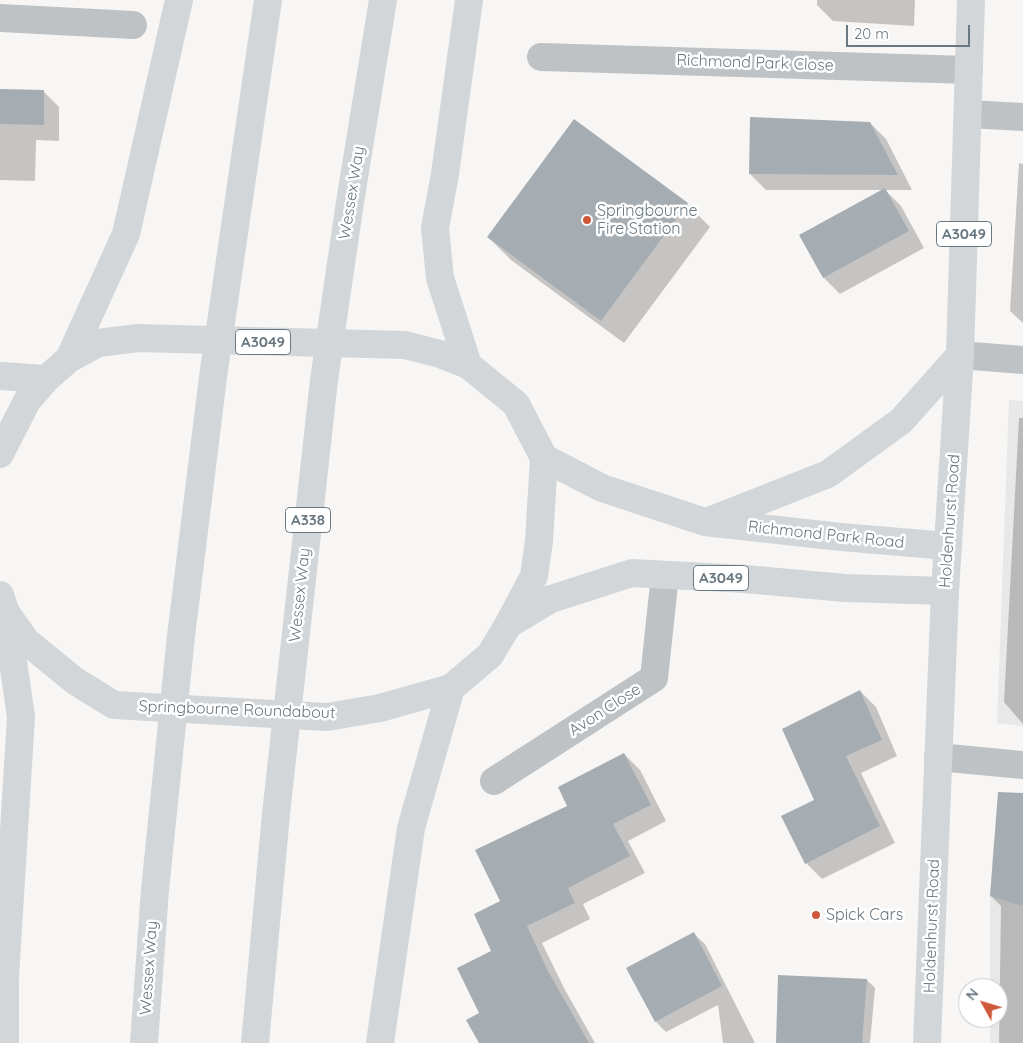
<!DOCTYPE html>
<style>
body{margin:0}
#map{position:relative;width:1023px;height:1043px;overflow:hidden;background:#f7f6f4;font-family:Quicksand,sans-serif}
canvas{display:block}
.north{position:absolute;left:958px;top:978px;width:50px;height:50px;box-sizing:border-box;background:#fff;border:1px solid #c3c9cd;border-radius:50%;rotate:309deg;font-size:14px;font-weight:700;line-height:20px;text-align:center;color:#697781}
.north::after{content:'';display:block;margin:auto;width:18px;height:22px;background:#cf583b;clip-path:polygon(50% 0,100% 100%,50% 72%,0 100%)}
.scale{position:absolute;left:846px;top:25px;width:124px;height:22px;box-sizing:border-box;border:2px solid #697781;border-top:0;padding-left:6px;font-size:15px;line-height:18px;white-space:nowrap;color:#697781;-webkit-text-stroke:4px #fff;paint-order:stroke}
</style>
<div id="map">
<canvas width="1023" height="1043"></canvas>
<div class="north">N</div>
<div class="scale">20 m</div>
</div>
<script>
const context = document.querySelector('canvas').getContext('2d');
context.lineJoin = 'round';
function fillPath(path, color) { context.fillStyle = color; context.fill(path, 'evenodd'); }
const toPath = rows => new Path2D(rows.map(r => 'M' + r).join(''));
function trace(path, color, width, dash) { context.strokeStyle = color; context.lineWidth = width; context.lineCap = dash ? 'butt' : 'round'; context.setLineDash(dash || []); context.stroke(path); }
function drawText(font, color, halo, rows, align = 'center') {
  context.font = font + ' Quicksand,sans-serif'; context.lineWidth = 5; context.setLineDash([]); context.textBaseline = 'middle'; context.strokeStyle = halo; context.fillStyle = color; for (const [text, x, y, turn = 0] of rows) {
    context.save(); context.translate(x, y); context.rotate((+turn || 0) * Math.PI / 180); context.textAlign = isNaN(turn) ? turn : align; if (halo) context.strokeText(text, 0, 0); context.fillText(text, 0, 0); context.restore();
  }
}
fillPath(toPath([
 [1009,400,1023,401,1023,726,997,723],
 [1023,813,1023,1043,990,1043,990,1018,998,1018,998,988,990,988,990,896,994,838]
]), '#e7e8e7');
fillPath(toPath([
 [817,0,915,0,914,26,833,21,817,5],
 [0,90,43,91,59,107,59,141,36,140,35,181,0,180],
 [574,120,687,204,710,227,624,343,511,260,488,237],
 [870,123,886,139,912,190,885,190,901,206,924,248,840,294,824,278,884,190,766,190,750,174],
 [1019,163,1023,164,1023,323,1010,311],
 [1019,418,1023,418,1023,724,1004,702],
 [860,691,876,707,897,756,861,773,895,843,822,879,806,863,815,800],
 [624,754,640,770,666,821,628,841,645,873,583,904,590,919,542,943,564,988,595,1043,480,1043,480,1013,502,902,569,807],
 [1023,814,1023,1043,999,1043,1001,906,991,896],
 [694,934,705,944,755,1043,723,1043,718,1005,666,1032,656,1022],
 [867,980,875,988,870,1043,778,1043]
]), '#0003');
fillPath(toPath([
 [0,89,44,90,44,125,0,124],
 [750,117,870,122,898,175,749,174],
 [574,119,688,203,601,321,487,237],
 [885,188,909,231,823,278,799,235],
 [860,690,882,740,846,756,880,826,805,864,781,816,814,800,782,729],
 [624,753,651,805,613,824,630,856,568,888,575,903,527,926,548,971,589,1043,479,1043,466,1020,479,1013,457,968,491,951,474,914,500,901,475,850,567,806,558,787],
 [998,792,1023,793,1023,906,990,896],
 [694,932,722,986,655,1022,626,968],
 [778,975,867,979,862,1043,776,1043]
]), '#a6adb2');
trace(toPath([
 [0,18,133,25],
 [541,57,969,70],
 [968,114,1023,117],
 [960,355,1023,360],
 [938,757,1023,765],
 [494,781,654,678,665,575]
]), '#bec2c5', 28);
trace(toPath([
 [927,1043,945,591]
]), '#d2d6d9', 28);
trace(toPath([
 [0,376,46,379],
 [0,454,27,401,46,379,69,359,98,343,138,338,405,345,440,354,468,365,516,404,544,458,539,541,534,576,508,625,490,655,451,688,380,708,327,717,114,705,75,681,26,641,6,613,0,595],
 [544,458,602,488,705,522,841,537,947,546],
 [709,521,828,474,901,421,960,355],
 [509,624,551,599,632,573,745,579,845,588,945,591,960,355,971,0]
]), '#d2d6d9', 28);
trace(toPath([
 [69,359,126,234,179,0],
 [468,365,440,278,435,228,445,174,469,0],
 [5,1043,5,977,21,717,6,613],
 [144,1043,155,890,181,636,213,377,268,0],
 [255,1043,276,814,324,380,350,202,383,0],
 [380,1043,411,828,451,688]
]), '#d2d6d9', 28);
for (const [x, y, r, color] of [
 [587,220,5,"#cf583b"],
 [816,915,5,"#cf583b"]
]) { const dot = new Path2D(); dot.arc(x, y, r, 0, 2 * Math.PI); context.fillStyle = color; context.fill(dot); trace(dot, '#fff', 2); }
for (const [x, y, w] of [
 [964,234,55],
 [263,342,55],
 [308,520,45],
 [721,578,55]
]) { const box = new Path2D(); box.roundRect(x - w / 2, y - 12.5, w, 25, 4); context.fillStyle = '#fff'; context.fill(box); trace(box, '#697781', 1); }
drawText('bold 15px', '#697781', null, [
 ["A3049",964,234],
 ["A3049",263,342],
 ["A338",308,520],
 ["A3049",721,578]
]);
drawText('16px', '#697781', '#fff', [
 ["Richmond Park Close",755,63,2],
 ["Wessex Way",352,193,-81],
 ["Holdenhurst Road",950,521,-86],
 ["Richmond Park Road",826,535,6],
 ["Wessex Way",300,595,-84],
 ["Springbourne Roundabout",237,710,2],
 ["Avon Close",605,710,-33],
 ["Holdenhurst Road",932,926,-88],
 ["Wessex Way",149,968,-86]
]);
drawText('16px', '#697781', '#fff', [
 ["Springbourne",597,211],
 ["Fire Station",597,229],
 ["Spick Cars",826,915]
], 'left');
</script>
